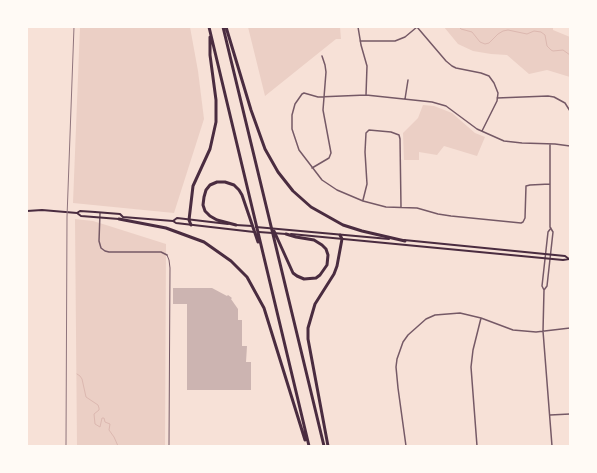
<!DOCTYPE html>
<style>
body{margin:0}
#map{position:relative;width:597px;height:473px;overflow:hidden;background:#f7e1d7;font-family:"Roboto Condensed",sans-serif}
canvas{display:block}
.frame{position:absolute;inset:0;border:28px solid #fffaf5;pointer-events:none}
</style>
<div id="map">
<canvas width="597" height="473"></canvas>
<div class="frame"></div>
</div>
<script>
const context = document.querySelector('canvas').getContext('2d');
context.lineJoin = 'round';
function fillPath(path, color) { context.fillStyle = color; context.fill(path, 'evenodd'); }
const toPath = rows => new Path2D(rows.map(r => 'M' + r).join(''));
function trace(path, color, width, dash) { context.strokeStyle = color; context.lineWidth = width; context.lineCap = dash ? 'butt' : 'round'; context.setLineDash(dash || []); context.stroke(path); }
fillPath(toPath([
 [80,27,190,27,198,71,204,119,174,213,73,203],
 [248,27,340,27,341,39,336,39,265,96],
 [444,27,553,27,553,30,570,37,570,77,547,70,529,74,507,55,491,54,473,51,458,44],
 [423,105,434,106,452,113,475,133,485,137,477,156,444,146,437,155,419,152,419,160,404,160,403,133,418,118],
 [75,219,93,221,106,225,166,244,165,446,77,446]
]), '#ebcfc5');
trace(toPath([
 [459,27,461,29,472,32,480,42,485,44,489,43,498,34,503,31,508,30,527,34,534,31,541,32,545,35,547,46,551,50,553,51,563,50,570,55],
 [77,374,80,376,82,379,86,397,98,405,99,408,99,410,94,414,95,424,100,427,102,418,104,418,105,422,110,424,109,430,114,437,118,446]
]), '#dcb8b0', 1);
fillPath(toPath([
 [173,288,212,288,227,296,228,295,232,298,231,299,238,309,238,320,242,320,242,346,247,346,246,362,251,362,251,390,187,390,187,304,173,304]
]), '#ccb4b1');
trace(toPath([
 [167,255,169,260,170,268,169,446]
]), '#755966', 1);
trace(toPath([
 [358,27,361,45,367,66,366,95],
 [417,27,446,61,452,66,456,68,481,73,489,76,494,83,498,93,497,101,482,131],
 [360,41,395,41,405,37,417,27],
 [497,98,548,96,554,97,565,103,570,111],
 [405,99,408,80],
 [312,168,329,158,331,153,323,110,326,72,325,65,322,56],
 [550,184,530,185,526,186,525,218,523,222,521,223,451,216,438,214,417,208,386,207,363,201,337,190,322,180,299,150,292,129,292,115,295,104,302,94,304,93,318,97,366,95,432,102,446,106,477,129,504,141,522,143,555,144,570,146],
 [363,200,367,184,365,152,366,133,369,130,391,132,399,135,400,139,401,207],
 [100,213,99,241,101,248,105,251,109,252,161,252,167,255],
 [551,228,548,232,542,286,544,290,543,331,552,446],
 [544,290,547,286,553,232,550,227,550,144],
 [550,415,570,414],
 [406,446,398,388,396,367,397,359,403,342,408,335,426,319,435,315,460,313,481,318,513,330,536,332,570,328],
 [477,446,471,367,473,350,481,318]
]), '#755966', 1.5);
trace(toPath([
 [27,211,42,210,77,213,80,211,95,212,120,214,123,217,173,221,177,218,228,224],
 [77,213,81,216,119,219],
 [173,221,176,223,254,232],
 [236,225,252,226],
 [256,227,389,239],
 [259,232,286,234],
 [291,234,563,260,569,259],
 [404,240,565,256,569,259]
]), '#4a2c40', 2);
trace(toPath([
 [209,27,309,446],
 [223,27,324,446],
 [226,27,251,110,265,149,278,172,293,191,311,207,343,225,362,231,405,241],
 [119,219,166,228,204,242,231,261,247,277,264,308,305,440],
 [191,225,189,220,193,186,210,149,216,122,216,100,210,55,210,37],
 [236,225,217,220,210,216,205,211,203,205,204,197,206,190,210,185,217,182,225,182,234,185,239,190,242,195,258,242],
 [274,231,293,273,297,276,304,279,316,278,320,275,327,265,328,255,326,249,322,245,314,240,296,237,286,234],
 [328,446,308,339,308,328,315,304,334,274,337,266,342,239,340,235]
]), '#4a2c40', 3);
trace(toPath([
 [66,446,67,217,74,27]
]), '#8f747c', 1);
</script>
